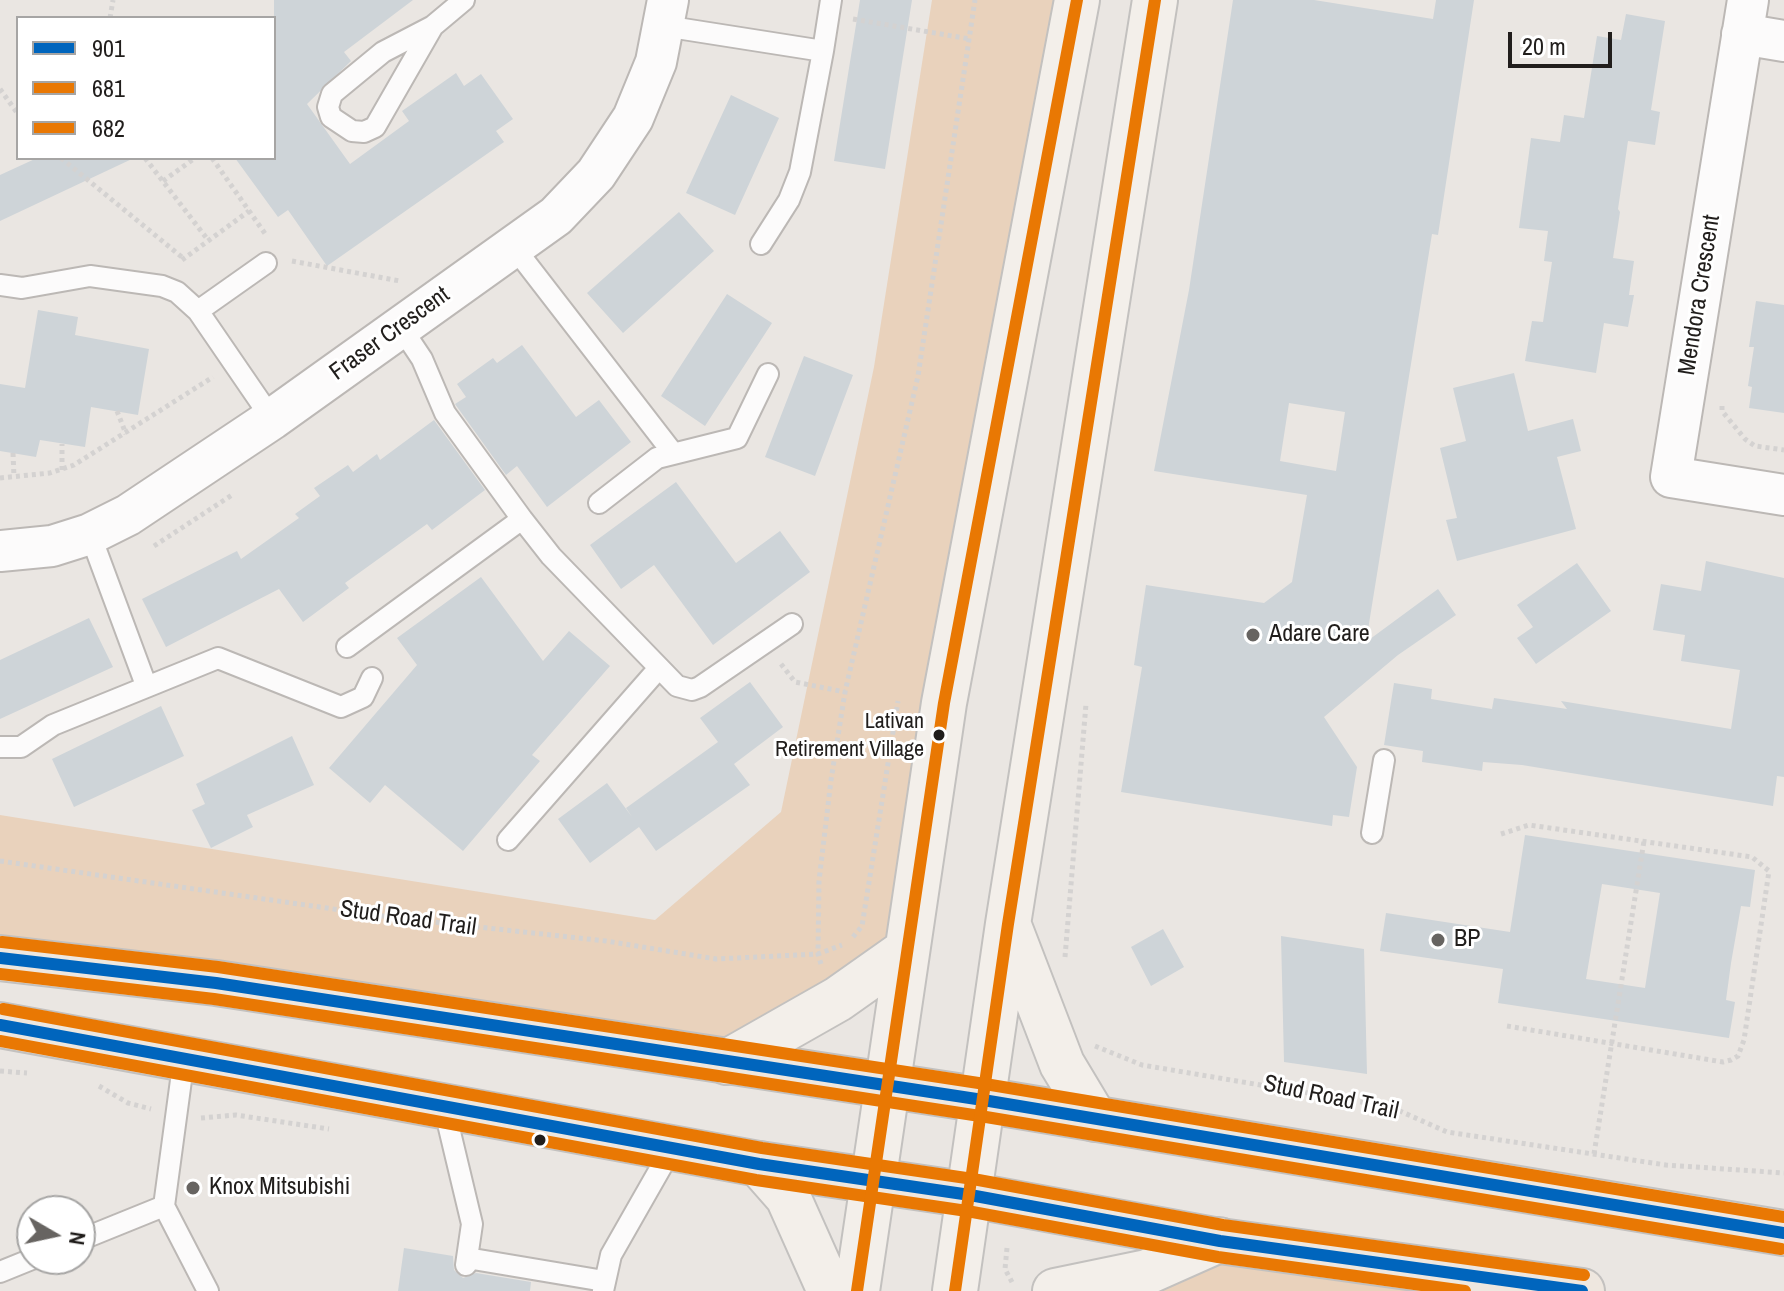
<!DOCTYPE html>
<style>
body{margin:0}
#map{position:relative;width:1784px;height:1291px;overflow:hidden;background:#eae6e2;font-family:"Archivo Narrow",sans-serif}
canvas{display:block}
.legend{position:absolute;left:16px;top:16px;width:260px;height:144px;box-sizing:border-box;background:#fff;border:2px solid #a6a5a4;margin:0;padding:10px 14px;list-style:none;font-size:24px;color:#211e1c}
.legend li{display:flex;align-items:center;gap:16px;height:40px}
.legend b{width:40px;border:2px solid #a6a5a4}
.north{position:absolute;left:16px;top:1195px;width:80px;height:80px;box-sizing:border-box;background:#fff;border:2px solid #a6a5a4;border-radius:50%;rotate:99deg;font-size:22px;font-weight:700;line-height:32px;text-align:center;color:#211e1c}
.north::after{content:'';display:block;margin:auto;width:28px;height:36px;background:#676461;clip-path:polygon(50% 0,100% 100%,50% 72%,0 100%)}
.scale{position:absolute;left:1508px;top:32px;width:104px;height:36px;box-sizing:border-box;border:4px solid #211e1c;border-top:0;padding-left:10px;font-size:24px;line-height:28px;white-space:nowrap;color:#211e1c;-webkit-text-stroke:6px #fff;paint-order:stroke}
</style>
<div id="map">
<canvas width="1784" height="1291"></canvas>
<ul class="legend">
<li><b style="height:10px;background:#0065bd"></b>901</li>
<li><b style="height:10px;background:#e97803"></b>681</li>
<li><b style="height:10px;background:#e97803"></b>682</li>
</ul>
<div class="north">N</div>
<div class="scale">20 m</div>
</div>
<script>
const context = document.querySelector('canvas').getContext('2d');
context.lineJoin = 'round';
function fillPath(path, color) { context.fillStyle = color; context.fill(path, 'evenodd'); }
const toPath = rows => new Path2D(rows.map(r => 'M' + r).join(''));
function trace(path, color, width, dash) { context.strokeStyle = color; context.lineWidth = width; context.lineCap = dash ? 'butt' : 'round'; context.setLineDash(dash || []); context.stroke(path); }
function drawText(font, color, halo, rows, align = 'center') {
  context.font = font + ' "Archivo Narrow",sans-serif'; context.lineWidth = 6; context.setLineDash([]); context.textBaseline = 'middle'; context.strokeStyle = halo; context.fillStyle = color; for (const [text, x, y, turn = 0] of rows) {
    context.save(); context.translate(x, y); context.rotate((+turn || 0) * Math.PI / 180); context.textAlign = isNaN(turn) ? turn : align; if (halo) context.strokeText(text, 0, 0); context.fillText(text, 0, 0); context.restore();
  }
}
fillPath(toPath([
 [932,0,1077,0,906,951,727,1062,0,958,0,815,655,920,781,812,874,367],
 [1219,1240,1582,1291,1055,1291]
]), '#e9d2bc');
fillPath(toPath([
 [274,0,413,0,344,52,351,61,307,104,350,164,409,121,402,111,456,73,464,86,481,74,513,119,496,131,504,142,327,266,288,210,278,217,235,158,274,158],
 [860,0,912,0,885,169,834,161],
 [1233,0,1314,0,1433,19,1436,0,1474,0,1438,235,1432,234,1366,642,1438,589,1456,615,1398,655,1324,717,1357,767,1349,817,1333,815,1332,826,1121,792,1142,667,1134,665,1146,585,1264,603,1292,582,1307,495,1154,471,1189,290],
 [1289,403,1345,412,1336,471,1280,461],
 [1626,14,1665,21,1651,110,1660,112,1655,145,1628,141,1618,209,1620,212,1613,258,1634,261,1629,295,1634,295,1628,327,1604,323,1596,373,1525,361,1532,321,1543,322,1552,262,1544,261,1548,231,1519,228,1531,138,1560,142,1564,115,1584,118,1597,36,1621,40],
 [731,95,779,118,735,215,686,193],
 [37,158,134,158,0,221,0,175],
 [679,212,714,251,623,333,587,293],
 [727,294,772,323,705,426,661,396],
 [1756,301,1784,305,1784,413,1749,408,1752,387,1748,386,1754,347,1749,347],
 [38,310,78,317,75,335,149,349,138,415,91,407,85,447,40,440,36,457,0,451,0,384,25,388],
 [522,345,576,417,599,400,631,442,547,507,517,466,506,475,455,404,466,397,457,384,493,358,497,363],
 [804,356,853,375,815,476,765,457],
 [1514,373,1528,431,1573,419,1581,451,1557,457,1576,529,1457,561,1446,520,1457,518,1440,448,1466,441,1453,388],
 [434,420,485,490,432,530,427,524,345,583,349,588,303,622,279,589,166,647,142,599,237,551,241,559,299,518,295,514,320,496,314,488,348,465,353,472,377,454,380,460],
 [676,482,736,563,780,531,810,572,713,645,654,565,621,589,590,545],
 [1706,561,1784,578,1784,777,1777,776,1773,806,1522,765,1483,762,1482,771,1450,766,1422,762,1423,751,1384,745,1394,683,1432,689,1431,699,1492,709,1494,698,1567,709,1561,701,1731,729,1740,670,1681,661,1685,635,1653,630,1661,584,1701,591],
 [1577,563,1611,611,1536,664,1517,638,1533,627,1517,605],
 [481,577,543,661,569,631,610,666,532,755,540,761,463,851,385,785,370,803,329,768,417,665,397,638],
 [89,618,113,667,0,719,0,660],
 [750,682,783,727,734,764,750,785,656,851,639,827,590,863,558,819,607,783,632,817,626,808,718,742,700,718],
 [161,706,184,756,74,807,52,759],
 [292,736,314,785,247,815,253,827,211,848,192,810,205,804,196,784],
 [1525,835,1755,870,1750,907,1741,906,1731,963,1726,1000,1735,1002,1729,1038,1498,1003,1503,969,1380,951,1386,913,1510,932],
 [1602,884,1660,893,1645,988,1586,979],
 [1163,929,1184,967,1151,986,1131,947],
 [1281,936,1364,949,1367,1074,1284,1062],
 [404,1248,453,1256,454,1270,463,1278,476,1273,531,1282,530,1291,398,1291]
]), '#ced4d8');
const lane = toPath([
 [433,26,383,52,332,94,328,107,331,117,352,131,364,132,375,127,433,26,464,0],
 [664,26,823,51,831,0],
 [761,244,789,200,800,172,823,51],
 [513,246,673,453],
 [0,285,22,288,90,276,162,286,177,292,198,311,272,419],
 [198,311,266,263],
 [400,326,422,359,445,413,522,519,551,556,677,686,692,690,700,687,792,624],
 [599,503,657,458,737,438,768,374],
 [90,534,146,685],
 [347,647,522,519],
 [0,747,21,747,53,725,218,658,341,707,363,697,372,678],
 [1372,833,1384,760],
 [508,840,659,668],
 [184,1058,164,1206,208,1291],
 [444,1107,472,1224,466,1265],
 [80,1240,164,1206],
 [467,1258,604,1281],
 [0,1272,32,1259],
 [603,1291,611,1255,672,1148]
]);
const street = toPath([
 [1748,0,1671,477,1784,495],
 [1742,34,1784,41],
 [0,551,52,546,90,534,128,515,272,419,556,216,596,174,633,118,656,62,668,0]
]);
const primary = toPath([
 [1009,926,1062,1064,1095,1119],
 [727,1062,838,999,906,951],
 [759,1164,788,1197,830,1291],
 [857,1291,944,703,1077,0],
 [955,1291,1008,924,1155,0],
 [1055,1291,1147,1272,1219,1240]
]);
const highway = toPath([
 [0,958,216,983,983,1100,1784,1233],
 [0,1025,759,1164,970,1195,1220,1241,1582,1291]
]);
trace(lane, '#bcb8b5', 24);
trace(street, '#bcb8b5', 44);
trace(primary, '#c3c1bf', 48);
trace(highway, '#c3c1bf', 48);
trace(toPath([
 [110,18,113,0],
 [853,19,970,39],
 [0,89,18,114],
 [61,158,183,258],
 [145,158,208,240],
 [212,158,266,235],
 [163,181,195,158],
 [182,260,249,211],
 [292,261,400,281],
 [1722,406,1722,411,1745,439,1755,446,1784,450],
 [117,411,126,434],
 [13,453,14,477],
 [62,470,62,444],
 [0,478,50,473,74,465,213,377],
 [154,546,232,495],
 [781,664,795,682,845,692],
 [1501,834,1529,825,1752,857,1769,871,1744,1040,1738,1056,1731,1060,1723,1062,1507,1026],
 [0,861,396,918,606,941,716,959,818,954,842,945],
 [853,937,862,926,898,701],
 [1065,957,1086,704],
 [821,964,818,954,819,881,831,780,845,692,918,376,975,0],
 [1095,1046,1142,1065,1391,1107,1447,1132,1666,1165,1784,1173],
 [0,1071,27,1073],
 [99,1086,128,1103,151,1109],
 [201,1118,236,1115,329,1129],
 [1594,1154,1644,841],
 [1007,1248,1005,1269,1013,1284]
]), '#d4d2d1', 5, [4, 4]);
trace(lane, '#fcfbfb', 20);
trace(street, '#fcfbfb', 40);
trace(primary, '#f3efea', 44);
trace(highway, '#eee7df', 44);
trace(toPath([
 [0,958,216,983,983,1100,1784,1233],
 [0,1025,759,1164,970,1195,1220,1241,1582,1291]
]), '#0065bd', 12);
trace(toPath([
 [0,974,214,999,980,1116,1781,1249],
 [0,1041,756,1180,967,1211,1218,1257,1465,1291]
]), '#e97803', 12);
trace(toPath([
 [2,942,218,967,985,1084,1784,1217],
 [3,1009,762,1148,973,1179,1223,1225,1584,1275]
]), '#e97803', 12);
trace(toPath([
 [857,1291,944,703,1077,0],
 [955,1291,1008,924,1155,0]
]), '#e97803', 12);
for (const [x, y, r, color] of [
 [1253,635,8,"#676461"],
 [939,735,7,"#211e1c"],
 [1438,940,8,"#676461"],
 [540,1140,7,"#211e1c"],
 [193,1188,8,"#676461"]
]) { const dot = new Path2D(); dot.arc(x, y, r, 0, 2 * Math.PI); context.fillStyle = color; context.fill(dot); trace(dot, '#fff', 3); }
drawText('22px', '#211e1c', '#fff', [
 ["Lativan",924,722],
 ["Retirement Village",924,750]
], 'right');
drawText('24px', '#211e1c', '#fff', [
 ["Mendora Crescent",1700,295,-81],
 ["Fraser Crescent",390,334,-36],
 ["Stud Road Trail",408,919,8],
 ["Stud Road Trail",1331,1098,12]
]);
drawText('24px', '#211e1c', '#fff', [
 ["Adare Care",1269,635],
 ["BP",1454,940],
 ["Knox Mitsubishi",209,1188]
], 'left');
</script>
